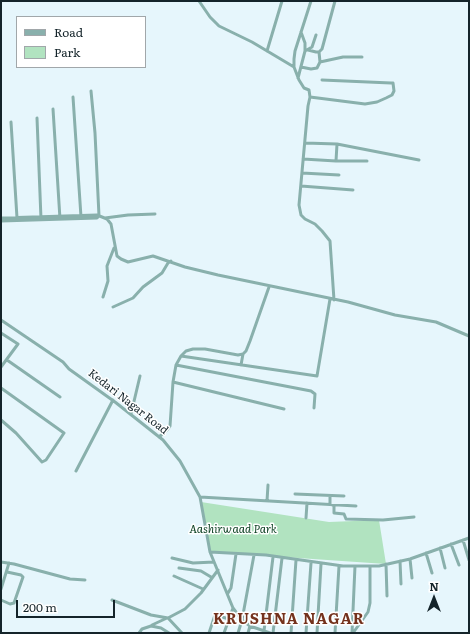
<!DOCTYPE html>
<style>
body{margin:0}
#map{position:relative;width:470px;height:634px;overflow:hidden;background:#e6f6fc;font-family:Literata,serif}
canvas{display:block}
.frame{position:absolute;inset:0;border:2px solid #14242a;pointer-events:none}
.legend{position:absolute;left:16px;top:16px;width:130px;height:52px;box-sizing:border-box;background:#fff;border:1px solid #a1a7aa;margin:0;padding:5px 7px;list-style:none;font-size:12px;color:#14242a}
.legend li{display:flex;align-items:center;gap:8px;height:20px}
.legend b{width:20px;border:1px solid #a1a7aa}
.north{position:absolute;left:414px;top:578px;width:40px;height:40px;-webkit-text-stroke:3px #fff;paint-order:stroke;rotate:0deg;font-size:11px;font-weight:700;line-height:16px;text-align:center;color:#14242a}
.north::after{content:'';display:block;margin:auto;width:14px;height:18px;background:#14242a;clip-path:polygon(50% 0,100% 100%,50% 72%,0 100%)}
.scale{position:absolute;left:16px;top:600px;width:99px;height:18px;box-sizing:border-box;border:2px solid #14242a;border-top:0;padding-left:5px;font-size:12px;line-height:14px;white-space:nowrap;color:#14242a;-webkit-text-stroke:3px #fff;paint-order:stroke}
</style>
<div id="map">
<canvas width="470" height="634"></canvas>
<div class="frame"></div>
<ul class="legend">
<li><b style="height:5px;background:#89b0ac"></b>Road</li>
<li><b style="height:11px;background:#b1e3c0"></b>Park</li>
</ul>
<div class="north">N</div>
<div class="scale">200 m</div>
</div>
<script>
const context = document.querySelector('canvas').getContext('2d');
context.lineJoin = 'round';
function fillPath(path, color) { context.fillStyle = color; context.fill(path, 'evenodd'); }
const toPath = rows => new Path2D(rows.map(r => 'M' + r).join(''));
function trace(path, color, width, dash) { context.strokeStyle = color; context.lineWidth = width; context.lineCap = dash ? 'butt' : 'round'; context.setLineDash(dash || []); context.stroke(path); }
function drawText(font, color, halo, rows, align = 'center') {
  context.font = font + ' Literata,serif'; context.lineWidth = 3; context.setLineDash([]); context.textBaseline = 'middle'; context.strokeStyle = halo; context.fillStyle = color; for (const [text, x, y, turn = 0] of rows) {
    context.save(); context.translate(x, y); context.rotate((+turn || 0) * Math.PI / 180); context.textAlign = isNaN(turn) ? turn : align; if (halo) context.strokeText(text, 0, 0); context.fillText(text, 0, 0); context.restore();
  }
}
fillPath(toPath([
 [201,502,329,522,379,520,386,564,210,552]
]), '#b1e3c0');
trace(toPath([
 [199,1,210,17,219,26,252,42,294,67],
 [311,1,295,51,294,59,294,67,299,80,304,88,309,90,310,97,308,106,299,205,301,215,305,219,315,224,322,231,330,241,334,300],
 [301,32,305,43,305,51],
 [308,50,316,52,319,52,322,49,335,1],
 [267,51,282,1],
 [320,62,343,57,362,57],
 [301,67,311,69,317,68,320,62,319,52],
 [298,78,305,51,312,47,316,35],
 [91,91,95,133,99,216],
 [73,97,81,217],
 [310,97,365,104,377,102,386,98,392,95,394,91,393,83,391,83,322,80],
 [53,109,60,219],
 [37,118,41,219],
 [11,122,17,218],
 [305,143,337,144,419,160],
 [303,159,336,161,337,144],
 [336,161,367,161],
 [302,173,339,175],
 [301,186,353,190],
 [1,218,97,215,107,219,111,224,117,256,121,259,128,262,153,256,185,267,218,275,348,302,395,315,436,322,469,336],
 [105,218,128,215,155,214],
 [1,221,97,218,99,216],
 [103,297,108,281,107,266,114,248],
 [113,307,133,298,143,287,162,273,168,263,171,261],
 [1,320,63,362,69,369,115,402,163,440,180,461,200,497,210,552,233,608,242,620,250,626,270,633],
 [1,333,18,344,1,367],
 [181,356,317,376,330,299],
 [7,360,60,397],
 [176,365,311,391,315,394,314,408],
 [241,365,243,354],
 [173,382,284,409],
 [1,388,64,433,46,460,42,462,16,433,1,420],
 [131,414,140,376],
 [159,437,167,430,170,426,173,382,176,365,181,356,186,351,193,349,205,349,238,355,243,354,246,351,250,341,269,287],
 [76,471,113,400],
 [295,494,344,496],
 [200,497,356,506],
 [330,497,330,504,334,506,334,513,344,514,346,519,383,520,414,517],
 [267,501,268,485],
 [306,518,307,503],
 [463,540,469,560],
 [451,544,459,565],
 [440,548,445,568],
 [210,552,266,555,343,566,379,566,410,559,469,538],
 [426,553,432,573],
 [172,558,193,563,214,562],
 [410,559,412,578],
 [400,561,401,584],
 [1,562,14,564,70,579,85,580],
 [386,564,387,596],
 [179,568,201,571,211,577],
 [174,576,203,589],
 [1,589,9,563],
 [228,593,231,588,236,554],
 [1,600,10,604,14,603,23,577,21,575,7,572],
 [112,600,151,615,168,618,185,609,201,593,218,570],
 [168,618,182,633],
 [152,625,167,618],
 [264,631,273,557],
 [139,633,142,629,151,626,161,628,169,633],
 [209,633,215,615,229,619],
 [224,633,233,608],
 [238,633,242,620,254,555],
 [248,633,250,626],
 [273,633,282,558],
 [291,633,296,560],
 [306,633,311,563],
 [317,633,321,564],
 [335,633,339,566],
 [352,633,355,566],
 [353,633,368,612,370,603,370,566]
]), '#89b0ac', 3);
drawText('11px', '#14242a', '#fff', [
 ["Kedari Nagar Road",128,402,38]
]);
drawText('italic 11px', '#0f4325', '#fff', [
 ["Aashirwaad Park",233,530]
]);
context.letterSpacing = '1px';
drawText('bold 15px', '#74321d', '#fff', [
 ["KRUSHNA NAGAR",289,620]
]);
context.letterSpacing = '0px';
</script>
